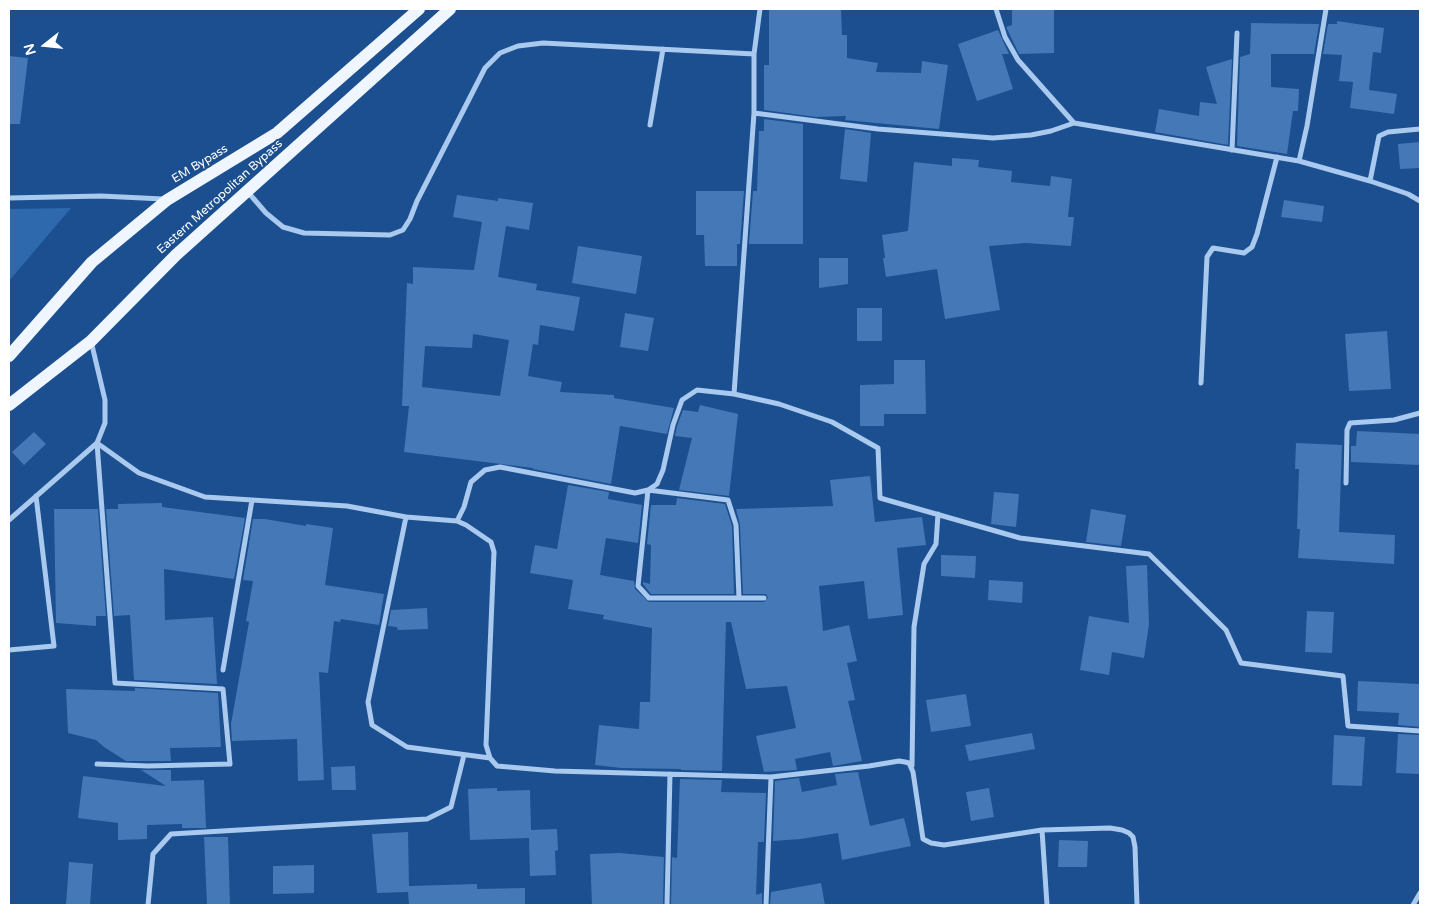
<!DOCTYPE html>
<style>
body{margin:0}
#map{position:relative;width:1429px;height:914px;overflow:hidden;background:#1b4f8f;font-family:"Varela Round",sans-serif}
canvas{display:block}
.frame{position:absolute;inset:0;border:10px solid #fff;pointer-events:none}
.north{position:absolute;left:20px;top:20px;width:50px;height:50px;-webkit-text-stroke:4px #1b4f8f;paint-order:stroke;rotate:254deg;font-size:14px;font-weight:700;line-height:20px;text-align:center;color:#fff}
.north::after{content:'';display:block;margin:auto;width:18px;height:22px;background:#fff;clip-path:polygon(50% 0,100% 100%,50% 72%,0 100%)}
</style>
<div id="map">
<canvas width="1429" height="914"></canvas>
<div class="frame"></div>
<div class="north">N</div>
</div>
<script>
const context = document.querySelector('canvas').getContext('2d');
context.lineJoin = 'round';
function fillPath(path, color) { context.fillStyle = color; context.fill(path, 'evenodd'); }
const toPath = rows => new Path2D(rows.map(r => 'M' + r).join(''));
function trace(path, color, width, dash) { context.strokeStyle = color; context.lineWidth = width; context.lineCap = dash ? 'butt' : 'round'; context.setLineDash(dash || []); context.stroke(path); }
function drawText(font, color, halo, rows, align = 'center') {
  context.font = font + ' "Varela Round",sans-serif'; context.lineWidth = 4; context.setLineDash([]); context.textBaseline = 'middle'; context.strokeStyle = halo; context.fillStyle = color; for (const [text, x, y, turn = 0] of rows) {
    context.save(); context.translate(x, y); context.rotate((+turn || 0) * Math.PI / 180); context.textAlign = isNaN(turn) ? turn : align; if (halo) context.strokeText(text, 0, 0); context.fillText(text, 0, 0); context.restore();
  }
}
fillPath(toPath([
 [71,208,9,281,9,209]
]), '#2e69ad');
fillPath(toPath([
 [769,9,841,9,842,35,847,35,847,58,878,63,876,72,921,73,922,61,948,65,939,129,845,120,846,116,816,117,764,110,764,65,769,65],
 [1012,9,1054,9,1054,53,1019,54,1006,27,1012,25],
 [1337,21,1384,28,1381,53,1373,52,1369,90,1397,94,1394,114,1350,108,1353,82,1339,81,1342,55,1323,54,1328,24,1337,24],
 [1251,23,1319,24,1314,54,1271,54,1271,87,1299,89,1298,111,1293,111,1287,154,1237,146,1240,57,1250,54],
 [998,30,1009,54,1002,54,1013,89,977,101,958,44],
 [9,56,28,58,20,124,9,124],
 [1232,59,1228,145,1155,132,1159,109,1199,116,1200,102,1217,104,1206,67],
 [764,119,803,124,803,244,749,244,753,191,757,191,759,131,764,131],
 [845,129,871,133,867,182,840,179],
 [1420,142,1420,168,1400,169,1398,144],
 [952,158,979,160,978,167,1012,171,1011,182,1050,186,1051,176,1072,179,1068,217,1074,217,1071,246,1026,243,989,246,1000,310,945,319,937,269,886,277,883,258,885,258,882,235,908,231,914,162,952,166],
 [696,191,744,191,740,244,737,244,737,266,705,266,704,235,696,235],
 [457,195,498,201,498,198,533,203,529,230,506,226,498,277,537,284,536,290,580,297,574,331,540,325,538,345,533,344,528,376,562,382,560,392,614,395,614,398,674,408,667,434,620,426,611,484,533,469,533,468,404,452,409,406,402,406,407,283,413,284,413,267,474,270,482,222,453,217],
 [473,334,509,340,500,396,422,387,425,346,472,348],
 [1284,200,1324,206,1322,222,1281,217],
 [578,246,642,256,636,294,572,283],
 [819,258,848,258,848,284,819,288],
 [857,308,882,308,882,341,857,341],
 [625,313,654,318,648,351,620,347],
 [1387,331,1391,389,1349,391,1345,334],
 [894,360,925,360,926,414,884,414,884,426,860,426,860,385,894,384],
 [700,405,738,414,729,496,679,490,692,438,675,436,677,426,683,410,698,412],
 [1357,431,1420,434,1420,465,1351,462,1351,446,1356,446],
 [34,432,46,444,24,465,12,452],
 [1296,443,1342,445,1339,532,1395,535,1394,564,1298,558,1300,529,1297,529,1299,469,1295,469],
 [870,476,875,522,922,517,926,545,897,548,903,615,868,619,864,581,819,586,823,631,849,625,857,661,847,663,855,700,848,701,862,761,833,766,830,752,795,759,797,770,764,772,756,736,796,728,787,686,746,689,731,622,726,622,722,771,681,770,681,769,621,768,595,765,599,725,639,729,640,702,650,702,652,628,603,619,604,615,568,609,573,580,530,573,535,545,557,549,568,485,609,492,608,499,642,505,638,543,606,538,600,575,634,581,635,589,649,602,764,602,768,598,766,594,743,594,740,525,736,509,833,506,830,480],
 [994,492,1019,494,1016,527,991,524],
 [677,498,725,504,732,526,734,594,651,594,643,584,643,582,650,584,651,545,647,544,651,505,676,505],
 [162,503,162,507,245,518,234,579,164,569,165,620,213,617,217,684,134,680,130,615,114,616,106,509,118,509,118,504],
 [54,509,98,509,106,616,96,616,96,626,56,623],
 [1091,509,1126,515,1121,546,1086,542],
 [253,519,265,519,306,526,306,524,333,528,325,585,384,594,379,625,341,619,340,622,334,621,328,673,319,672,324,780,298,781,297,739,232,741,231,724,249,622,246,621,253,581,243,580],
 [941,555,976,556,975,578,941,576],
 [1147,565,1149,624,1144,658,1112,652,1109,675,1080,670,1089,616,1129,623,1126,566],
 [989,580,1023,582,1022,603,988,600],
 [427,608,428,629,398,630,397,627,388,626,391,610],
 [1307,611,1334,612,1332,653,1305,652],
 [1358,681,1420,684,1420,727,1398,725,1399,713,1357,711],
 [135,688,218,693,221,747,170,748,171,761,126,761,104,747,96,740,68,733,66,689,135,691],
 [966,694,971,726,931,732,926,700],
 [1032,733,1035,749,969,761,965,745],
 [1398,734,1420,735,1420,774,1396,773],
 [1334,735,1365,737,1362,786,1332,785],
 [355,766,356,790,332,790,331,767],
 [141,770,171,770,171,781,204,780,206,828,182,828,182,824,147,825,147,839,118,840,118,823,78,818,83,776,166,786],
 [858,772,870,826,904,818,911,846,842,860,838,833,801,839,773,841,775,781,799,778,802,792,837,785,835,774],
 [680,779,722,780,721,792,766,793,764,842,758,842,756,895,762,893,762,905,671,905,672,857,677,858],
 [497,788,497,791,530,790,531,830,557,829,558,850,555,851,556,875,530,876,529,838,470,840,468,789],
 [989,788,994,817,971,821,966,792],
 [408,832,409,886,477,884,477,889,525,888,525,905,409,905,408,892,377,893,372,834],
 [204,837,228,837,230,905,207,905],
 [1059,840,1088,841,1087,867,1058,867],
 [620,853,664,857,663,905,592,905,590,854],
 [69,862,93,864,90,905,66,905],
 [314,865,314,893,273,894,273,866],
 [821,883,825,905,770,905,771,892]
]), '#4478b7');
trace(toPath([
 [996,9,1005,37,1018,60,1074,123,1299,161,1370,181,1408,194,1420,201],
 [754,113,878,129,993,138,1031,135,1051,131,1074,123],
 [650,125,663,49],
 [1232,150,1237,33],
 [1299,161,1307,126,1326,9],
 [1370,181,1379,136,1388,132,1420,129],
 [247,191,266,213,283,227,304,233,390,235,403,230,410,219,417,201,485,68,500,53,518,46,543,43,754,54],
 [9,198,101,196,163,199],
 [1201,383,1207,257,1213,248,1244,253,1252,247,1257,234,1277,157],
 [734,394,754,113,754,54,760,9],
 [97,443,139,473,205,497,347,506,406,517,457,521,464,507,471,482,485,470,500,467,635,493,648,490,657,484,663,470,673,425,682,400,697,390,734,394,779,404,832,422,878,448,880,498,1020,538,1149,554,1226,630,1241,663,1343,676,1348,726,1420,731],
 [1346,483,1347,430,1350,423,1394,420,1420,413],
 [406,517,368,702,372,725,407,747,490,758],
 [9,520,97,443,105,423,105,400,91,341],
 [457,521,466,525,491,542,494,552,486,745,490,758,497,766,555,771,771,777,869,766,899,761,905,762,909,763,913,772,923,839,931,843,944,845,1042,830,1110,828,1122,830,1129,833,1133,837,1135,847,1137,905],
 [739,598,736,525,728,500,648,490,638,586,649,598,764,598],
 [9,650,54,646,36,496],
 [223,670,252,500],
 [97,764,148,766,230,764,223,689,115,683,97,443],
 [912,766,914,627,924,564,936,544,938,514],
 [1042,830,1047,905],
 [148,905,153,854,171,834,427,819,451,807,464,755],
 [667,905,670,774],
 [766,905,771,777],
 [1413,905,1420,893]
]), '#a9c9ee', 5);
trace(toPath([
 [9,356,92,262,167,200,277,133,419,9],
 [9,405,91,341,176,255,450,9]
]), '#f0f6ff', 12);
drawText('12px', '#fff', '#1b4f8f', [
 ["EM Bypass",200,164,-31],
 ["Eastern Metropolitan Bypass",220,197,-42]
]);
</script>
